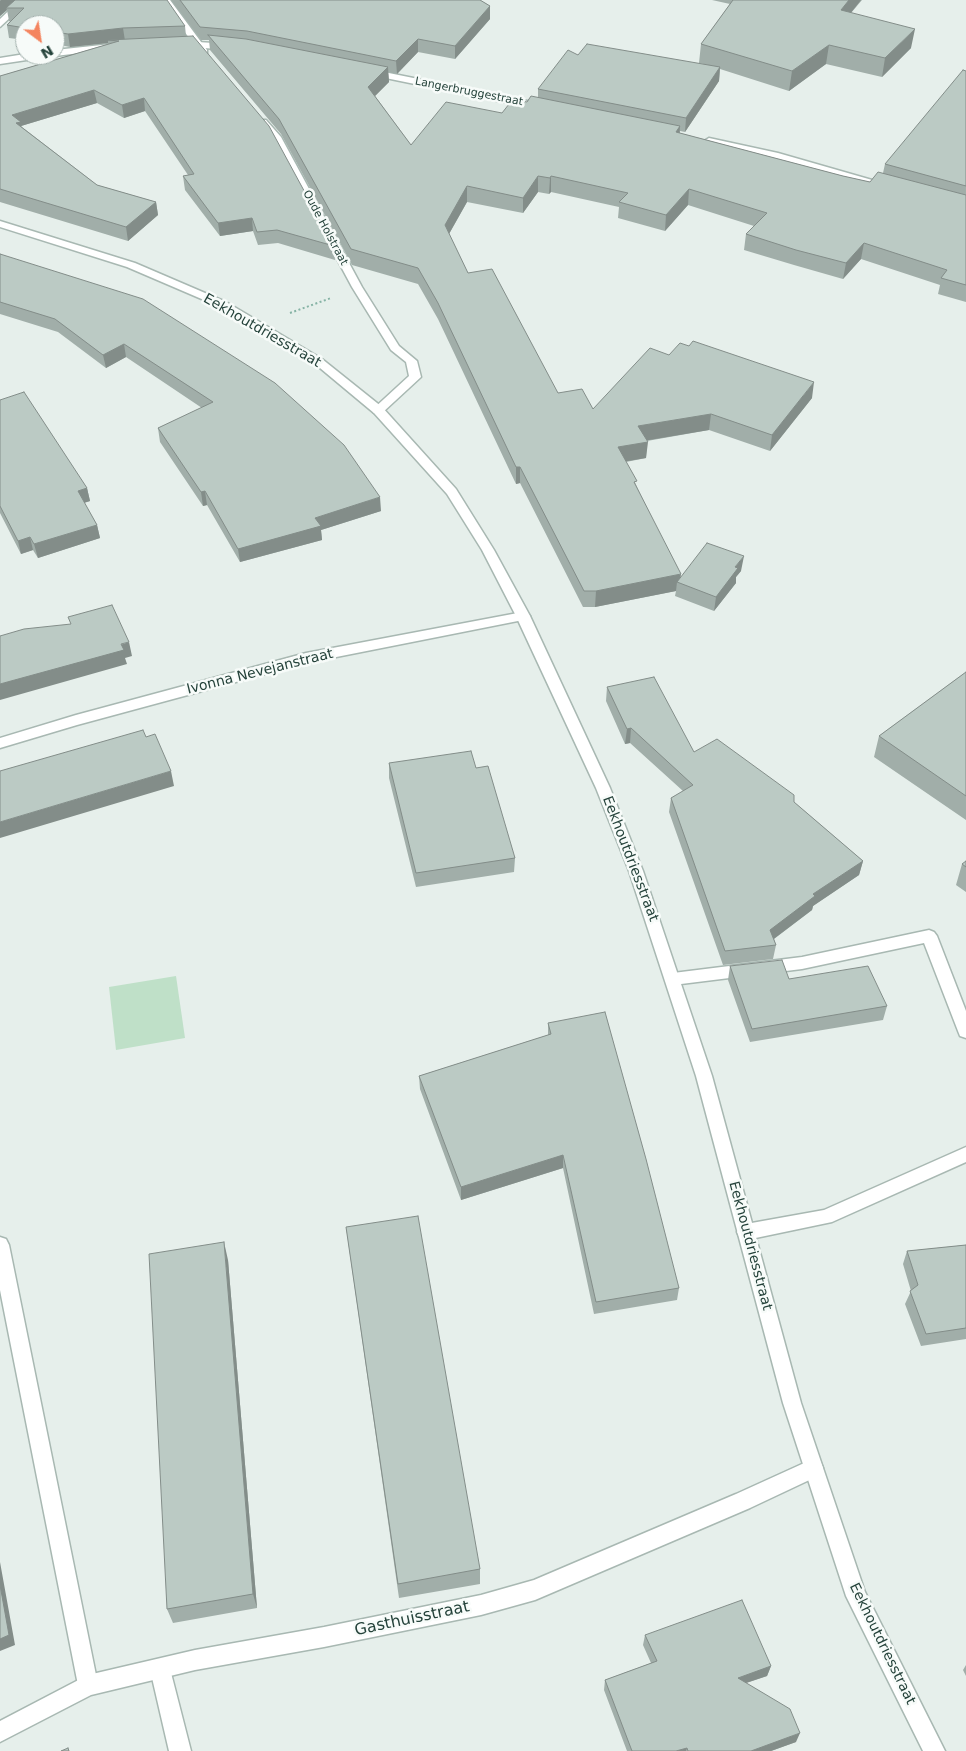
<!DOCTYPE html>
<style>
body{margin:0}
#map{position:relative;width:966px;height:1751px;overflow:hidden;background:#e6efeb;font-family:"DejaVu Sans",sans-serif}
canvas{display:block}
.north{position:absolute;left:15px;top:15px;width:50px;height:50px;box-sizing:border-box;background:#f7fbf9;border:1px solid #a3b1ad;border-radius:50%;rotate:149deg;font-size:14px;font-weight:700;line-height:20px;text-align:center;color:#24423a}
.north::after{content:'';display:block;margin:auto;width:18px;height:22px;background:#f4845f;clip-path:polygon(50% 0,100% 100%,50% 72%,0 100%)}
</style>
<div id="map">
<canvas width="966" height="1751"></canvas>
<div class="north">N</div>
</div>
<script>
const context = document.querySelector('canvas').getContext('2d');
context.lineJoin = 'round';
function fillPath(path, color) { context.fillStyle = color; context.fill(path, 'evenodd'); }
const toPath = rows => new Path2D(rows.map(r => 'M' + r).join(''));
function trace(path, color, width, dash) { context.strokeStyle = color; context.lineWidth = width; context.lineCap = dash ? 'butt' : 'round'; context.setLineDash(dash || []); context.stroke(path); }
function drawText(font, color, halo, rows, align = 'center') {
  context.font = font + ' "DejaVu Sans",sans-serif'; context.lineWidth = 5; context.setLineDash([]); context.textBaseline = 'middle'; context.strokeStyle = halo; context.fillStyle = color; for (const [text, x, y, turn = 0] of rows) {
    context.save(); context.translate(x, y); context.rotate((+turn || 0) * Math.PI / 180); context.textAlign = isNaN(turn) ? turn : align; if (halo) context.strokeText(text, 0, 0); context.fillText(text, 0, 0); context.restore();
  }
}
fillPath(toPath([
 [176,976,185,1038,116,1050,109,987]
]), '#bfe0c8');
const service = toPath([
 [929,930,934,932,937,936,966,1011,966,1038,960,1036,958,1031,924,943,802,969,673,985,667,983,665,979,667,975,673,973,802,957,929,930],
 [966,1147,966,1162,832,1222,746,1240,740,1238,737,1232,740,1226,746,1224,824,1210,966,1147],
 [0,1237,6,1239,9,1245,98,1685,95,1692,88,1695,81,1692,78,1685,0,1290,0,1237],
 [160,1659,167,1662,170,1669,191,1751,169,1751,150,1669,153,1662,160,1659]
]);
const minor = toPath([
 [20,0,29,0,0,27,0,19,20,0],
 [161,0,170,0,207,50,207,54,201,54,161,0],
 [260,120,266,120,281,137,362,287,399,346,417,361,421,377,382,413,374,413,372,410,409,376,406,362,391,350,352,287,272,138,258,122,260,120],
 [523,612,530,616,528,619,306,663,77,725,0,748,0,738,76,715,306,653,523,612],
 [813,1459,820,1461,823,1468,820,1475,750,1508,535,1600,481,1615,324,1647,195,1670,91,1695,0,1742,0,1721,88,1675,195,1650,324,1627,481,1595,534,1580,736,1494,813,1459]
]);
const tertiary = toPath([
 [181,41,230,44,235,47,230,50,178,46,178,42,181,41],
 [111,44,116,47,114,49,55,56,52,55,55,55,55,50,111,44],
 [25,54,45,55,40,58,0,64,0,58,25,54],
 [369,69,532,102,537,105,532,108,366,74,364,72,369,69],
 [709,138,778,153,893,186,888,189,773,158,705,143,704,141,709,138],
 [0,221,135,263,226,302,322,359,382,407,456,489,494,550,530,616,610,788,643,871,712,1076,801,1403,865,1592,945,1751,923,1751,846,1596,783,1403,696,1076,629,871,596,788,516,616,482,550,447,494,374,413,314,363,218,306,127,267,0,227,0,221]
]);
trace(service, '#a8b8b2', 3);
trace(minor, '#a8b8b2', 3);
trace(tertiary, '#a8b8b2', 3);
trace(toPath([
 [290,313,331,298]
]), '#86b3a5', 2, [2, 2.5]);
fillPath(service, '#fff');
fillPath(minor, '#fff');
fillPath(tertiary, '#fff');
fillPath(toPath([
 [0,0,185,26,186,36,334,246,335,260,278,243,258,245,253,231,220,236,185,190,183,176,188,175,145,111,124,118,97,103,21,126,22,127,97,185,156,202,158,215,128,241,0,202,0,76,108,44,108,43,70,47,55,44,55,25,25,25,25,40,9,38,7,25,10,21,9,21,7,10,0,16],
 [171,0,480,0,490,6,490,19,455,59,418,52,397,74,388,72,389,82,375,96,411,145,502,113,538,97,538,89,578,55,704,64,699,63,701,44,730,4,712,0,862,0,851,13,911,48,882,77,826,64,789,91,720,69,719,81,685,132,680,131,680,133,843,176,870,182,883,173,885,164,966,71,966,302,938,294,940,285,861,259,843,279,794,265,744,250,746,234,754,226,688,205,665,231,618,218,619,207,551,192,549,194,538,192,523,213,467,202,449,234,468,273,558,393,593,409,669,355,812,398,770,451,709,430,647,441,646,458,626,462,637,487,680,577,741,571,736,577,736,583,714,611,675,596,676,591,595,607,583,607,520,483,516,484,438,319,418,284,352,265,281,134,210,50,209,40,201,40],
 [0,254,381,511,321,530,322,540,240,562,207,505,203,506,160,442,158,428,202,408,126,357,106,368,58,332,0,314],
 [0,400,87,488,90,501,84,503,97,525,100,538,38,558,33,550,21,554,0,513],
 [966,672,966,820,874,757,879,736],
 [607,687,694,752,794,802,863,861,859,875,813,906,812,910,774,939,776,945,773,959,723,965,669,812,671,798,683,791,630,743,625,744,606,701],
 [389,763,476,768,515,858,514,872,416,887,389,778],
 [966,861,966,892,956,885,962,864],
 [730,966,789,979,887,1006,883,1020,750,1042,728,980],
 [548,1023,679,1288,677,1300,594,1314,563,1168,461,1200,420,1089,419,1076,548,1035],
 [346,1227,480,1569,480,1584,399,1598],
 [966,1245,966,1339,921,1346,905,1304,911,1291,903,1264,907,1251],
 [228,1260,257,1608,173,1623,167,1609],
 [645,1635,771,1666,767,1676,746,1683,796,1742,771,1751,627,1751,604,1690,605,1680,651,1663,643,1645],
 [966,1665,966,1676,963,1670]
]), '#a1aea9');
fillPath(toPath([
 [1,0,18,0,6,8,7,10,0,16,0,1],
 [849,0,861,0,838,29,841,10],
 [490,6,490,19,455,59,455,46],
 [123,28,125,41,108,40,108,43,70,47,68,34],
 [915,29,911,48,882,77,885,58],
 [418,39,418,52,397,74,396,61],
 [829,45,826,64,789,91,792,71],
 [388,67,389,82,369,102,368,87],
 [720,67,719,81,685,132,686,118],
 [94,90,97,103,21,126,23,135,12,115],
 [144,98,145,111,124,118,122,105],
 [680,126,679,141,676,132],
 [538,176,538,192,523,213,523,198],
 [551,176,551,192,549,194,550,178],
 [467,186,467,202,445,241,445,225],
 [689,189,688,205,665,231,666,215],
 [156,202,158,215,128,241,126,227],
 [252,218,253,231,220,236,218,223],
 [864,243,861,259,843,279,846,263],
 [124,344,126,357,106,368,103,355],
 [814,382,812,398,770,451,772,435],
 [711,414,709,430,637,442,638,426],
 [648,442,646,458,616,463,618,447],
 [516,467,520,467,520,483,516,484],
 [87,488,90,501,80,504,78,491],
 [205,491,207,505,203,506,201,492],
 [380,497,381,511,321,530,322,540,240,562,238,549,315,518],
 [97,525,100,538,38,558,34,544],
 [30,537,33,550,21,554,18,541],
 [744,556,741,571,736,577,736,583,714,611,716,597,735,567],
 [681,574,680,583,677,582,676,591,595,607,596,591],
 [129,642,132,656,125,658,127,664,0,700,0,684],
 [631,728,630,743,625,744,627,729],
 [171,771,174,786,0,838,0,822],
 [863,861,859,875,813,906,812,910,767,944,770,930,813,894],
 [563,1155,563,1168,461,1200,461,1187],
 [224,1242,228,1260,257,1608,253,1594],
 [0,1562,15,1645,0,1651],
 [771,1666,767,1676,734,1687,738,1678],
 [800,1733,796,1742,771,1751,751,1751],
 [687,1748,686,1751,676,1751]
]), '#838d89');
const building = toPath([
 [15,0,167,0,185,26,123,28,68,34,55,32,55,25,25,25,25,28,7,25,24,8,6,8,15,0],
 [180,0,480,0,490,6,455,46,418,39,396,61,247,31,200,27,180,0],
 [733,0,849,0,841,10,915,29,885,58,829,45,792,71,701,44,733,0],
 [208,35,246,39,388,67,368,87,411,145,446,102,502,113,513,99,527,102,531,96,680,126,676,132,843,176,870,182,878,172,966,195,966,285,941,278,947,270,864,243,846,263,796,250,746,234,767,213,689,189,666,215,619,202,628,193,551,176,550,178,538,176,523,198,467,186,445,225,468,273,492,269,558,393,582,389,593,409,650,348,669,355,680,343,689,346,693,341,814,382,772,435,711,414,638,426,648,442,618,447,637,481,634,482,681,574,596,591,584,591,520,467,516,467,438,303,418,268,351,249,279,119,208,35],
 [193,36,269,126,334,246,277,230,257,232,252,218,218,223,183,176,194,174,144,98,122,105,94,90,12,115,21,122,16,123,97,185,156,202,126,227,0,189,0,76,119,41,108,40,193,36],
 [587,44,720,67,686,118,538,89,568,50,578,55,587,44],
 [963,70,966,71,966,186,885,164,963,70],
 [0,254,143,299,275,383,344,445,380,497,315,518,321,526,238,549,205,491,201,492,158,428,213,402,124,344,103,355,55,319,0,302,0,254],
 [24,392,87,488,78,491,97,525,34,544,30,537,18,541,0,506,0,400,24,392],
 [707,543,744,556,735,567,738,568,716,597,677,582,707,543],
 [112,605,129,642,121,644,124,650,0,684,0,636,24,629,71,624,68,617,112,605],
 [966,672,966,796,879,736,966,672],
 [654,677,694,752,717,739,794,795,794,802,863,861,813,894,815,896,770,930,776,945,725,951,671,798,693,785,631,728,627,729,607,687,654,677],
 [143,730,146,737,155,734,171,771,0,822,0,771,143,730],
 [471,751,476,768,488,766,515,858,416,873,389,763,471,751],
 [966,861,966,867,962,864,966,861],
 [782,960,789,979,868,966,887,1006,752,1029,730,966,782,960],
 [605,1012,646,1159,679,1288,596,1302,563,1155,461,1187,419,1076,551,1034,548,1023,605,1012],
 [418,1216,480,1569,398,1584,346,1227,418,1216],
 [224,1242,253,1594,167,1609,149,1254,224,1242],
 [966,1245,966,1328,926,1334,910,1291,918,1285,907,1251,966,1245],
 [0,1585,9,1635,0,1639,0,1585],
 [742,1600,771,1666,738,1678,790,1709,800,1733,751,1751,688,1751,687,1748,676,1751,632,1751,605,1680,657,1661,645,1635,742,1600],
 [68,1748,69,1751,61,1751,68,1748]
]);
fillPath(building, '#bbcac4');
trace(building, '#838d89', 1);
drawText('11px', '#24423a', '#f7fbf9', [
 ["Langerbruggestraat",469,92,11],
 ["Oude Holstraat",325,228,62]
]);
drawText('14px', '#24423a', '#f7fbf9', [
 ["Eekhoutdriesstraat",262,331,30],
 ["Ivonna Nevejanstraat",260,672,-14],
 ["Eekhoutdriesstraat",630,859,69],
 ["Eekhoutdriesstraat",750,1246,75],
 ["Eekhoutdriesstraat",882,1644,64]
]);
drawText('16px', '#24423a', '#f7fbf9', [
 ["Gasthuisstraat",412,1619,-12]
]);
</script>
